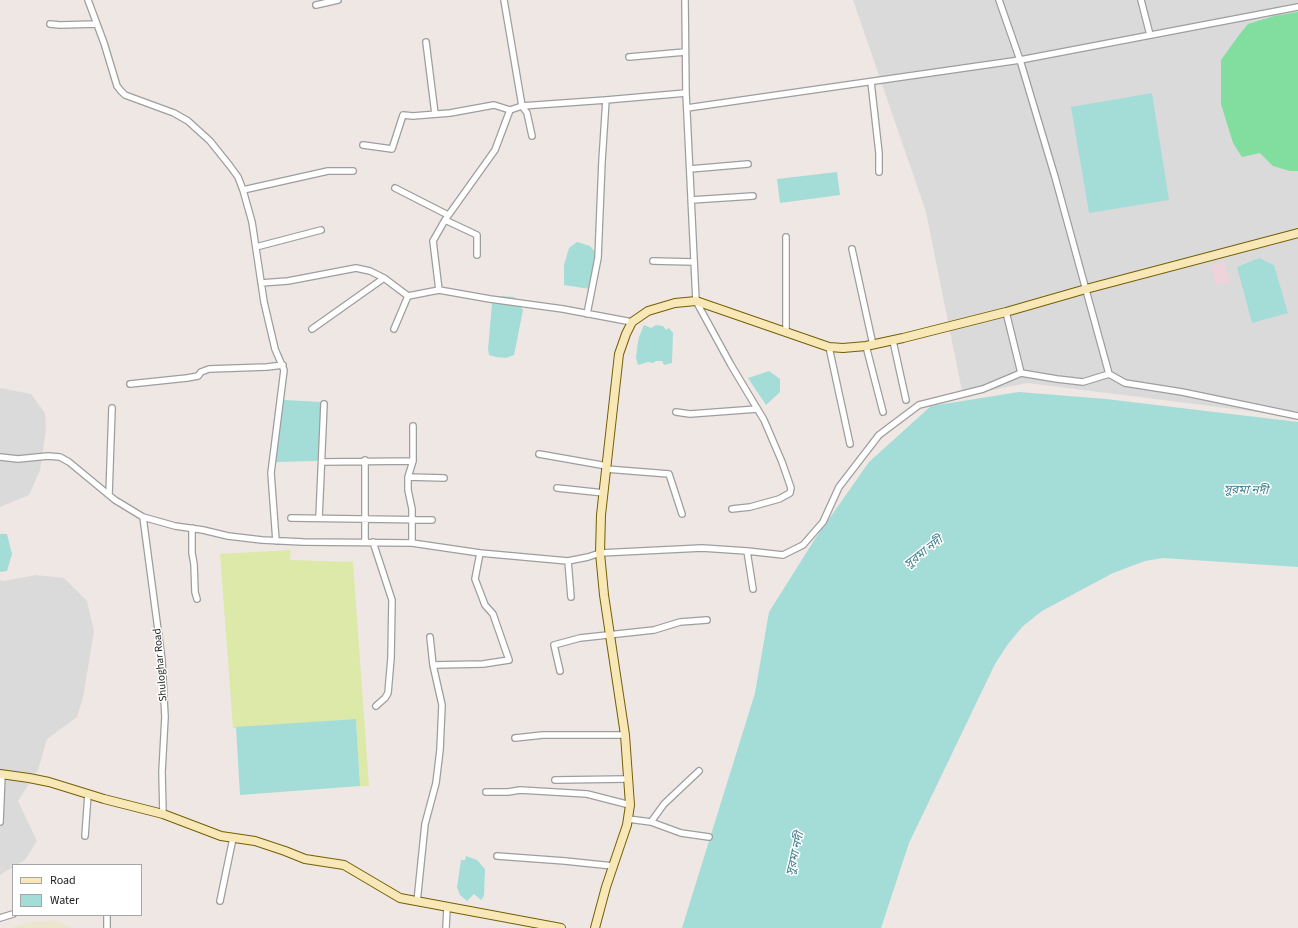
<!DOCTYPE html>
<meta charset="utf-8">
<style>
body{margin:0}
#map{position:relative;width:1298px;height:928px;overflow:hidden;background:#efe7e3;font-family:"Source Sans 3",sans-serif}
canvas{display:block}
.legend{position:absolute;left:12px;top:864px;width:130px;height:52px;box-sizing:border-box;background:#fff;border:1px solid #a5a5a5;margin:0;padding:5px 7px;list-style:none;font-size:12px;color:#1d1d1d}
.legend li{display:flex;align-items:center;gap:8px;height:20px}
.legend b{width:20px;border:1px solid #a5a5a5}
</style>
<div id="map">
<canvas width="1298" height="928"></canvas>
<ul class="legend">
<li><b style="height:5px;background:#f9e8b7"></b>Road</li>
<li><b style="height:11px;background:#a4dcd8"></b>Water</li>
</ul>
</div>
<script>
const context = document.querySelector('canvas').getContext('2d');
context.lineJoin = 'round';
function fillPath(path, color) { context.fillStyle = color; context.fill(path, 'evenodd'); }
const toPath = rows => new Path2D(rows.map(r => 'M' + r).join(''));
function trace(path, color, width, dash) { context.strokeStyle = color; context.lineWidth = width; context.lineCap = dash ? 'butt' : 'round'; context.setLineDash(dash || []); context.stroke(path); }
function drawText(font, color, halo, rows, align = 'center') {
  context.font = font + ' "Source Sans 3","Noto Sans Bengali",sans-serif'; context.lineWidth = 3; context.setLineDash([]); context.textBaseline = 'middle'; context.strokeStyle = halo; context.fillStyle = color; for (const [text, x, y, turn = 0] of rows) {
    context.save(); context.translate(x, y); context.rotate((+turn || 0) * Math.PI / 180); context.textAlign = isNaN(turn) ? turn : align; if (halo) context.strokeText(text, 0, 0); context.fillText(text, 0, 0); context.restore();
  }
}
fillPath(toPath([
 [853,0,1298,0,1298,417,1027,383,963,396,926,212],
 [0,388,31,394,45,413,46,430,40,470,29,495,0,507],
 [36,575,64,578,87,601,94,631,83,698,77,717,47,739,38,770,18,801,37,841,25,860,16,865,13,865,13,867,0,875,0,580,3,581]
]), '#dbdadb');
fillPath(toPath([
 [1224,262,1229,282,1216,285,1211,265]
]), '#f0d2da');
fillPath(toPath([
 [58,921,73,928,10,928,30,922]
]), '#ede6ce');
fillPath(toPath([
 [291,550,290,560,353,562,369,786,360,786,356,719,233,728,220,554]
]), '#dce9a9');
fillPath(toPath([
 [1298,12,1298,171,1290,171,1273,166,1260,153,1242,157,1233,143,1221,104,1221,60,1239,35,1248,24,1274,16]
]), '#81de9e');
fillPath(toPath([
 [1152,93,1169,200,1089,213,1071,107],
 [837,172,840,195,780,203,777,179],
 [577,242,590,246,595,252,590,289,564,285,564,265,569,248],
 [1259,258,1274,265,1288,313,1252,323,1237,267],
 [500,296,514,297,523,310,514,355,506,358,496,357,489,355,488,349,492,304],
 [644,325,651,328,656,325,663,326,666,330,669,328,673,333,672,363,664,365,662,361,656,361,653,363,648,362,638,365,636,358,637,348,639,337],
 [769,371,780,379,780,392,766,405,748,378],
 [1019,392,1106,399,1298,422,1298,567,1163,558,1145,561,1113,573,1042,611,1023,626,1008,644,995,664,909,843,881,928,682,928,755,693,769,612,815,539,869,462,931,406],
 [284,400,322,402,320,459,316,461,275,462],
 [0,534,7,534,12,554,7,571,0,572],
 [356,719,360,786,240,795,236,727],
 [466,856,477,860,485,869,484,896,481,900,474,894,467,901,460,895,457,887,461,860,465,860]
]), '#a4dcd8');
const street = toPath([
 [88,0,104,43,117,86,121,91,125,95,174,113,188,121,210,141,230,166,238,177,243,190,252,222,264,302,275,349,284,370,271,473,276,541],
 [504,0,522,106,527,113,532,136],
 [685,0,686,93,696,301,731,365,764,420,782,462,791,488,790,493,779,499,750,507,732,509],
 [999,0,1020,60,1055,177,1109,374],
 [1141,0,1150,35],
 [316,5,338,0],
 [50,24,60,25,97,24],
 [426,42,435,114],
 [629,57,685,52],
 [871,82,879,153,879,172],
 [687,108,1020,60,1298,7],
 [363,145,392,149,403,115,413,116,450,113,494,105,510,110,522,106,606,100,686,93],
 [690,169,748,164],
 [395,188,448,215],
 [243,190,328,171,353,171],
 [691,200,753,196],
 [445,220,477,235,477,255],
 [256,247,321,230],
 [852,249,873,345],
 [653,261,694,262],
 [261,283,288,281,356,268,370,271,384,278,408,296],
 [439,290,433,241,445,220,495,150,510,110],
 [1006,312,1021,373],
 [587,314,598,258,602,161,606,100],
 [312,329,384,278],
 [394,329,408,296,439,290,490,299,563,309,632,322],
 [786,332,786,237],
 [893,341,906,400],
 [866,346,883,412],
 [829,347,850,444],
 [130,384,187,378,198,376,201,372,209,369,267,367,283,365],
 [676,412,690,414,757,409],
 [539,454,607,466],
 [0,457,18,459,48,456,60,457,69,462,115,500,143,517,175,526,203,530,228,536,262,540,303,542,412,543,480,553,568,561,588,557,600,553,702,548,747,551,783,555,803,545,823,522,839,487,879,435,919,405,983,389,1021,373,1057,379,1083,382,1109,374,1125,383,1182,392,1298,416],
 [322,462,413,461],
 [606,469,669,474,682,514],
 [408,477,444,478],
 [557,488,604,493],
 [109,495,112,408],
 [143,517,162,660,165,717,162,772,163,814],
 [291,518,432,520],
 [319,518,324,404],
 [192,528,192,553,194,564,195,592,197,599],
 [365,542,365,460],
 [373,542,392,600,391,658,388,693,385,698,376,706],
 [412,543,412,509,408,490,408,477,413,461,413,426],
 [747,551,753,589],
 [568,561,571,597],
 [433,665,483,664,509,660,493,614,485,605,475,579,480,553],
 [560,671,554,645,580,638,654,630,680,622,707,620],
 [515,738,543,735,625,735],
 [555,780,627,779],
 [486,792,508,792,520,790,587,794,630,805],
 [628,819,651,822,681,833,709,837],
 [0,822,2,774],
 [651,822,664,804,699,771],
 [85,836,88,794],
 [497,856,565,861,613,866],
 [220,901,233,838],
 [417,902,425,824,436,783,440,750,442,705,433,665,430,637],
 [107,915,107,928],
 [0,918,13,914],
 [446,928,447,908]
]);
const secondary = toPath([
 [0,774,29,778,49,782,104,799,163,814,221,836,255,841,285,851,305,859,344,865,400,898,561,928],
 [595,928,606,887,627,825,630,805,625,735,604,595,600,553,601,515,619,354,626,334,632,322,648,311,675,303,696,301,829,347,843,348,866,346,903,338,1006,312,1086,289,1298,233]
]);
trace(street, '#9e9e9e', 8);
trace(secondary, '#745e05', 10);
trace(street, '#fff', 5.5);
trace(secondary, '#f9e8b7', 8);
drawText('11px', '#1d1d1d', '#fff', [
 ["Shuloghar Road",161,665,-95]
]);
drawText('italic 12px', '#3f7e8e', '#fff', [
 ["সুরমা নদী",1246,491,1],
 ["সুরমা নদী",924,553,-38],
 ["সুরমা নদী",796,854,-77]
]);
</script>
